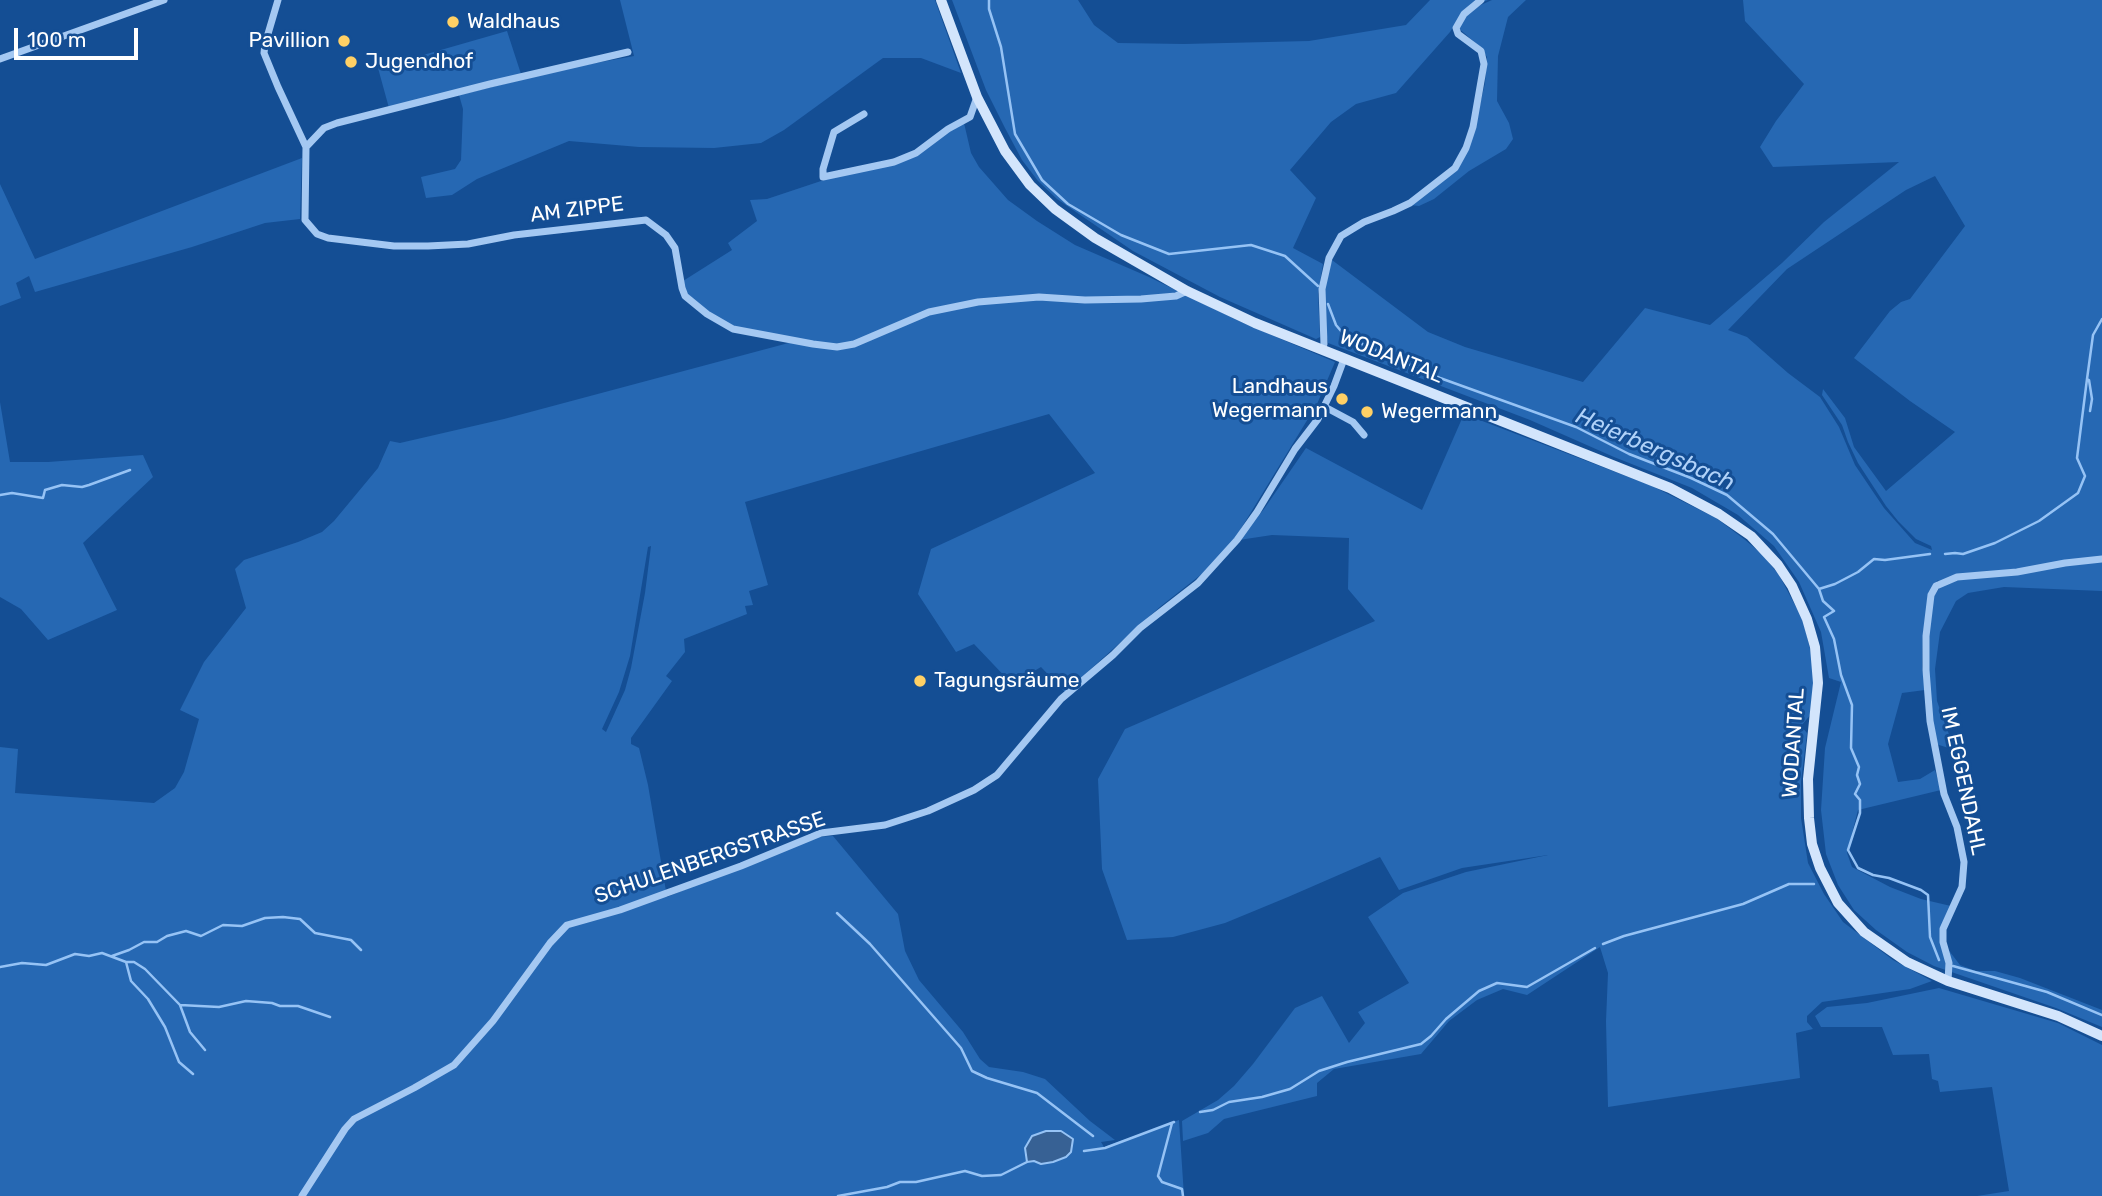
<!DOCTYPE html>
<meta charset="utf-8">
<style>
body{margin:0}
#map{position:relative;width:2102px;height:1196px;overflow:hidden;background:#144e94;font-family:Rubik,sans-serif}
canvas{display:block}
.scale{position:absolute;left:14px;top:28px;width:124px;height:32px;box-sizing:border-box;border:4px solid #fff;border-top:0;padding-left:9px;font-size:21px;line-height:24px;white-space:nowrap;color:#fff;-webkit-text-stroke:5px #144e94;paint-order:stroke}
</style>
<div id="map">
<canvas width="2102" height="1196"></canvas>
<div class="scale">100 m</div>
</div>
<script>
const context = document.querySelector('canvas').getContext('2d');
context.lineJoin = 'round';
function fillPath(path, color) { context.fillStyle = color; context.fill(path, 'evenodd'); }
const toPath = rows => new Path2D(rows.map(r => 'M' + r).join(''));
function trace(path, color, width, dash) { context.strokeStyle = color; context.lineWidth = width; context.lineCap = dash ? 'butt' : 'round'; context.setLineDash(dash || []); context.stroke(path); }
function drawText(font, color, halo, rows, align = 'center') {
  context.font = font + ' Rubik,sans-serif'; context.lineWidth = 6; context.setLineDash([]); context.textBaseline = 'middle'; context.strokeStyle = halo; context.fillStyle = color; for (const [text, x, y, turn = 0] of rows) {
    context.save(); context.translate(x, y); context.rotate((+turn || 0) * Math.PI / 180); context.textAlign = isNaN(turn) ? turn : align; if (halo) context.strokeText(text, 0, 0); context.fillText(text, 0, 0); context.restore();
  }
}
fillPath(toPath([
 [620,0,935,0,961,73,921,58,883,58,784,130,761,143,714,148,639,147,569,141,477,179,452,195,426,198,421,177,455,169,461,160,463,109,459,95,579,66,634,56],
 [952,0,1078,0,1094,25,1118,43,1184,44,1309,41,1406,25,1430,0,1488,0,1465,9,1450,32,1396,93,1356,104,1331,122,1290,170,1316,198,1293,248,1323,264,1318,294,1320,337,1316,339,1220,297,1133,251,1057,199,1038,181,1022,160,1005,128,986,90],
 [1492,0,1526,0,1508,17,1498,56,1497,101,1509,123,1513,139,1506,149,1469,171,1434,199,1419,206,1410,205,1456,169,1475,127,1485,83,1487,57,1479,46,1456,26,1467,11],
 [1743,0,2102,0,2102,591,2004,587,1968,593,1956,601,1940,632,1935,669,1937,701,1947,730,1958,751,1936,744,1929,704,1927,635,1934,596,1940,587,1938,580,1932,588,1923,634,1922,666,1925,690,1902,693,1888,744,1898,782,1920,779,1935,770,1941,790,1858,810,1847,853,1852,867,1890,887,1921,899,1951,906,1944,934,1947,948,1960,965,1976,971,1995,971,2020,978,2102,1010,2102,1027,2056,1008,1934,966,1907,952,1876,930,1854,910,1838,885,1826,854,1821,810,1825,748,1841,682,1829,678,1821,632,1799,582,1774,546,1738,515,1692,488,1614,457,1530,420,1328,343,1325,325,1325,286,1332,260,1428,332,1465,347,1583,382,1645,308,1710,325,1782,263,1824,222,1899,162,1773,167,1760,147,1776,121,1804,84,1745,21],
 [1935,176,1965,226,1910,299,1901,302,1890,311,1854,358,1910,401,1955,432,1886,491,1854,447,1845,418,1823,389,1822,395,1842,425,1848,442,1858,463,1886,506,1898,521,1916,539,1931,546,1932,550,1915,543,1884,508,1855,465,1839,427,1820,397,1788,373,1747,337,1728,330,1787,269,1906,190],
 [507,31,521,74,389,108,378,68],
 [964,123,971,153,979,167,1008,200,1037,221,1075,245,1149,277,1241,322,1335,362,1317,404,1234,540,1212,566,1161,606,1065,692,1041,667,1012,684,974,644,956,652,918,594,931,549,1095,473,1049,414,745,502,768,585,749,591,753,605,745,606,747,614,684,639,685,652,666,676,672,681,631,738,631,744,639,748,648,785,667,897,814,837,833,836,898,914,905,951,919,980,963,1032,980,1059,989,1067,1023,1072,1045,1079,1090,1121,1115,1140,1101,1142,1104,1147,1179,1120,1184,1196,0,1196,0,747,18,749,15,793,154,803,175,788,184,772,199,719,180,710,204,662,246,608,235,569,244,560,298,542,322,532,334,521,378,468,390,441,400,443,504,419,796,341,734,327,710,314,685,292,683,281,732,250,728,243,757,221,750,200,767,199,827,179,896,164],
 [651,546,645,593,631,668,625,690,606,732,602,729,619,692,630,656,648,547],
 [302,158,300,219,265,223,192,247,35,292,29,276,16,283,21,298,0,306,0,184,35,259],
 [0,402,10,462,48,462,143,455,153,477,83,543,117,610,48,640,21,609,0,597],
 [1464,414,1652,486,1716,518,1744,539,1763,555,1779,575,1803,620,1814,665,1812,713,1801,726,1807,733,1801,782,1801,818,1808,863,1824,894,1843,922,1893,960,1932,981,1910,989,1822,1002,1807,1016,1807,1022,1813,1029,1796,1033,1800,1078,1608,1107,1606,1021,1608,973,1600,947,1527,995,1503,989,1477,1000,1449,1021,1421,1054,1334,1069,1317,1083,1317,1096,1224,1119,1208,1133,1183,1141,1182,1121,1218,1100,1234,1086,1253,1064,1295,1008,1322,996,1349,1043,1365,1023,1358,1012,1409,983,1368,917,1403,893,1466,872,1548,855,1462,868,1399,890,1380,857,1288,897,1225,923,1173,937,1127,940,1102,869,1098,779,1125,729,1375,621,1348,589,1349,538,1272,535,1239,540,1264,509,1306,448,1422,510],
 [1939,988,2058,1023,2102,1045,2102,1196,1977,1196,2009,1191,1992,1087,1940,1092,1938,1081,1932,1079,1929,1054,1893,1055,1882,1027,1821,1027,1815,1016,1827,1007,1867,1003]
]), '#2668b3');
const water = toPath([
 [1046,1131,1061,1131,1073,1139,1071,1152,1066,1157,1053,1162,1041,1164,1034,1161,1027,1162,1025,1148,1032,1136,1046,1131]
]);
fillPath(water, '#376194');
trace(water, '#96c3f5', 2);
trace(toPath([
 [989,0,989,9,1001,47,1015,134,1042,180,1068,204,1121,235,1169,254,1251,245,1285,256,1318,286],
 [1328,304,1336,325,1346,337,1440,378,1576,427,1629,454,1691,478,1727,495,1773,534,1819,589,1823,601,1834,611,1824,617,1834,639,1841,675,1852,705,1851,748,1859,767,1857,775,1860,784,1855,794,1860,800,1860,813,1848,850,1858,868,1873,875,1889,878,1921,890,1928,895,1930,937,1939,960],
 [2087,379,2089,380,2092,399,2090,411],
 [0,495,12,493,43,498,45,490,62,485,82,487,89,485,130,470],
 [1945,554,1955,553,1963,554,1995,543,2039,521,2078,493,2085,476,2077,458,2087,379,2093,335,2102,319],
 [1819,589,1835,584,1858,572,1874,559,1885,560,1930,554],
 [837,913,870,944,961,1048,972,1071,987,1078,1037,1093,1093,1136],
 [1603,944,1624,936,1743,904,1789,884,1814,884],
 [112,956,129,950,144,942,157,942,167,936,186,931,201,936,223,925,242,926,265,918,283,917,300,919,315,933,351,940,361,950],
 [126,962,134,962,145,969,180,1005,219,1007,246,1001,272,1003,280,1006,298,1006,330,1017],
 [1953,966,2047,992,2102,1015],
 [0,967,22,963,46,965,75,954,89,956,102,953,126,962,131,981,148,999,165,1027,179,1062,193,1074],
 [180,1005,190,1032,205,1050],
 [1200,1112,1213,1110,1229,1102,1262,1097,1290,1089,1319,1071,1347,1062,1421,1044,1431,1036,1446,1019,1479,991,1497,983,1527,987,1595,948],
 [1172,1123,1158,1176,1162,1182,1182,1189,1183,1196],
 [1084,1151,1105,1148,1174,1122],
 [838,1196,887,1187,900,1182,916,1182,965,1171,982,1176,1001,1175,1027,1162]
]), '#96c3f5', 2.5);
trace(toPath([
 [278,0,265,44,264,53,278,87,306,147,305,220,317,234,328,238,394,246,428,246,468,244,514,235,646,220,666,235,675,248,682,288,685,296,707,314,733,329,813,344,837,347,854,344,929,312,978,302,1039,297,1085,300,1141,299,1176,296,1187,291],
 [0,59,164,0],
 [864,114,834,132,823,169,823,177,894,162,916,153,948,129,970,117,977,97],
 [306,147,324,128,337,123,490,84,628,52],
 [1322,350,1324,344,1322,289,1329,258,1341,236,1364,222,1393,211,1410,203,1455,168,1466,148,1473,127,1484,64,1481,51,1458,34,1456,28,1464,14,1481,0],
 [1325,407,1353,422,1364,435],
 [1948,981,1949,963,1943,942,1943,929,1962,887,1964,862,1957,827,1944,794,1930,721,1926,670,1926,636,1931,595,1936,586,1957,577,2017,572,2065,563,2102,559],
 [302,1196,345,1129,354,1119,414,1088,454,1065,493,1021,550,943,567,925,620,910,741,866,821,833,885,825,928,811,974,790,997,775,1061,699,1113,655,1140,628,1198,583,1237,540,1257,512,1295,449,1318,419,1334,386,1344,359]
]), '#a4c8f2', 7);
trace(toPath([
 [941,0,977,97,1005,151,1030,185,1055,209,1095,238,1187,291,1255,323,1670,488,1719,514,1751,536,1778,565,1792,586,1807,619,1815,647,1818,683,1808,779,1809,818,1812,844,1820,868,1838,903,1864,932,1907,962,1948,981,2058,1016,2102,1036]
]), '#d3e5fc', 10);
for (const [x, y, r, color] of [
 [453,22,7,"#ffd065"],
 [344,41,7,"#ffd065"],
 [351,62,7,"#ffd065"],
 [1342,399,7,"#ffd065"],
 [1367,412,7,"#ffd065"],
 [920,681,7,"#ffd065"]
]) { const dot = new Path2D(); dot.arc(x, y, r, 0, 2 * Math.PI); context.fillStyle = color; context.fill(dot); trace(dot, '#144e94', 2.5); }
drawText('21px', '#fff', '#144e94', [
 ["Waldhaus",467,22],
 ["Pavillion",330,41,"right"],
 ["Jugendhof",365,62],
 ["Landhaus",1328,387,"right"],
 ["Wegermann",1328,411,"right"],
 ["Wegermann",1381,412],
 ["Tagungsräume",934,681]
], 'left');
drawText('21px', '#fff', '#144e94', [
 ["AM ZIPPE",577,210,-7],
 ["WODANTAL",1391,357,22],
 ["WODANTAL",1794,743,-86],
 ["IM EGGENDAHL",1963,781,78],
 ["SCHULENBERGSTRASSE",710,858,-19]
]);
drawText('italic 23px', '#b0d2f9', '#144e94', [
 ["Heierbergsbach",1655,450,24]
]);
</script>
